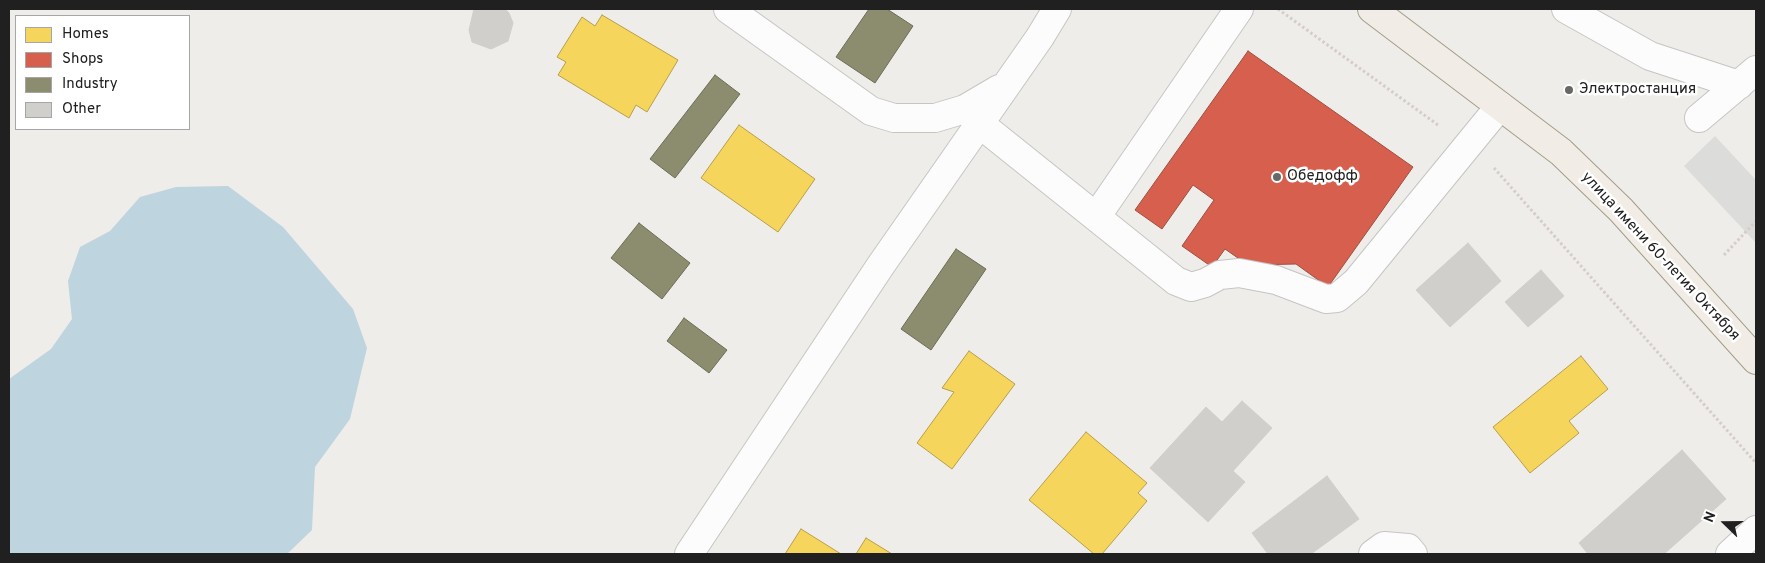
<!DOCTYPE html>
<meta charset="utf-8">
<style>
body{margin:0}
#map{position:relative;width:1765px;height:563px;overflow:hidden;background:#eeede9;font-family:Overpass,sans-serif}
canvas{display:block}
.frame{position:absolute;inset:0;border:10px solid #202020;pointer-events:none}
.legend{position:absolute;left:15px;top:15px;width:175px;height:115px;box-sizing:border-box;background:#fff;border:1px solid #a6a6a6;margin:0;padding:6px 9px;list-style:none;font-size:15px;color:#202020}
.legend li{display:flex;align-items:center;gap:10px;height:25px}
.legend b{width:25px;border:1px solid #a6a6a6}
.north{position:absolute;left:1700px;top:498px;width:50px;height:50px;-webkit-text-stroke:4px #fff;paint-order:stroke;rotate:292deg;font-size:14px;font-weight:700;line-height:20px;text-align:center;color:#202020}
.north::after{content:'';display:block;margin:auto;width:18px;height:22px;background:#202020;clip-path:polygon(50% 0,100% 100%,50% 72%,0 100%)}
</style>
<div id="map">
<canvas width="1765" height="563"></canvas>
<div class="frame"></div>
<ul class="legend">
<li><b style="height:14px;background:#f6d55c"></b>Homes</li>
<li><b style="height:14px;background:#d6604d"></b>Shops</li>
<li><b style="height:14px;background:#8c8c6e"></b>Industry</li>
<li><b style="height:14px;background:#d1cfcc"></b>Other</li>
</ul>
<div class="north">N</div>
</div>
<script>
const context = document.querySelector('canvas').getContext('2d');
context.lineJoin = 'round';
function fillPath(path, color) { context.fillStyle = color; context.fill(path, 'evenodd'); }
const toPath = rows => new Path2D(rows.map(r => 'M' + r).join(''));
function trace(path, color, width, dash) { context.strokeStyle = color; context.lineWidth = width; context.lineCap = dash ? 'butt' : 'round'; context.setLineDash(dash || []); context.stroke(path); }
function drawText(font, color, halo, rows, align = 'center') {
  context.font = font + ' Overpass,sans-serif'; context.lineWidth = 5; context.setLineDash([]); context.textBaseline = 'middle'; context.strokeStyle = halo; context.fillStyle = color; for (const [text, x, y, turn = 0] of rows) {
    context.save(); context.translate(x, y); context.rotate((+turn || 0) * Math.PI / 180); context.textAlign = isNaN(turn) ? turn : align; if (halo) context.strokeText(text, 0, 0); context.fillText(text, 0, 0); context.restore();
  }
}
fillPath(toPath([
 [1715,136,1756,180,1756,243,1684,166]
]), '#dcdcda');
fillPath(toPath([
 [228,186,283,227,353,309,367,348,350,419,315,467,312,530,287,554,9,554,9,379,51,349,72,319,68,281,80,247,110,231,140,197,176,187]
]), '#bed4de');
const homes = toPath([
 [602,15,678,60,647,112,636,105,629,118,558,75,566,62,557,57,582,17,595,26,602,15],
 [739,125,815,179,778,232,701,178,739,125],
 [969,351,1015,384,952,469,917,443,954,392,942,388,969,351],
 [1581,356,1608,389,1569,421,1579,433,1530,473,1493,427,1581,356],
 [1086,432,1147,483,1138,493,1147,501,1102,554,1094,554,1029,500,1086,432],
 [801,529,841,554,785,554,801,529],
 [866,538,892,554,856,554,866,538]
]);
fillPath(homes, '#f6d55c');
trace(homes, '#b69f4a', 1);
const shops = toPath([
 [1248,51,1413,167,1328,287,1296,264,1248,265,1225,249,1212,267,1182,246,1214,200,1193,185,1162,229,1135,210,1248,51]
]);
fillPath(shops, '#d6604d');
trace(shops, '#9f4d40', 1);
const industry = toPath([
 [869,9,887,9,913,26,875,83,836,57,869,9],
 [715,75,740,94,675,178,650,159,715,75],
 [639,223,690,263,662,299,611,258,639,223],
 [956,249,986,269,931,350,901,329,956,249],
 [684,318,727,350,709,373,667,341,684,318]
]);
fillPath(industry, '#8c8c6e');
trace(industry, '#6c6c57', 1);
const building = toPath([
 [474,9,505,9,509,13,513,23,508,41,491,49,472,42,469,30,474,9],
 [1468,243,1501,281,1450,327,1416,290,1468,243],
 [1541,270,1564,296,1528,327,1505,302,1541,270],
 [1242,401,1272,428,1233,471,1245,482,1208,522,1150,468,1206,407,1222,422,1242,401],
 [1682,450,1726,499,1664,554,1588,554,1579,543,1682,450],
 [1327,476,1359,519,1311,554,1268,554,1252,533,1327,476]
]);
fillPath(building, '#d1cfcc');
trace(building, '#d1ceca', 1);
const minor = toPath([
 [728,9,871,111,894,118,935,118,965,109,999,89],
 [1566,9,1650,56,1739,85],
 [1699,118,1756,70],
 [980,124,1176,281,1191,287,1205,283,1220,275,1239,273,1276,280,1326,299,1337,298,1356,282,1500,106],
 [1096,217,1239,9],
 [689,554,881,265,1040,37,1057,9],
 [1373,554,1384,546,1408,548,1413,554],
 [1730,554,1756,530]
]);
const major = toPath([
 [1372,9,1561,152,1621,210,1756,360]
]);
trace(minor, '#c5c5c3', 30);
trace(major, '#a39d87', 30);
trace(toPath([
 [1278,9,1438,125],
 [1494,168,1756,463],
 [1724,255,1756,221]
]), '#d6ccc9', 3, [2.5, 2.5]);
trace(minor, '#fcfcfc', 28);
trace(major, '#f1ede6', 28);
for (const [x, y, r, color] of [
 [1569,90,5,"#686866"],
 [1277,177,5,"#686866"]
]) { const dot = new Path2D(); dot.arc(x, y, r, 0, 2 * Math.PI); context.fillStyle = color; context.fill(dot); trace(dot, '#fff', 2); }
drawText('15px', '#202020', '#fff', [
 ["Электростанция",1579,90],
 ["Обедофф",1287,177]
], 'left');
drawText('15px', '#202020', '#fff', [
 ["улица имени 60-летия Октября",1660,257,47]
]);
</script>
